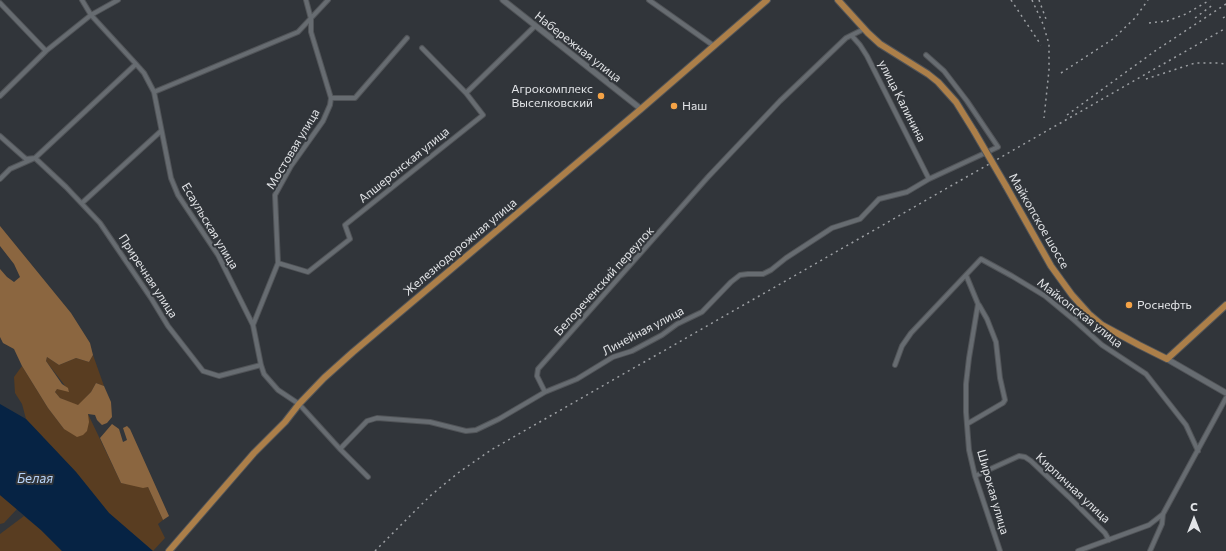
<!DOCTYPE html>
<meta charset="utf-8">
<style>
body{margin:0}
#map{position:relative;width:1226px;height:551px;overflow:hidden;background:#31353a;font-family:Commissioner,sans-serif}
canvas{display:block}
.north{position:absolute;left:1174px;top:499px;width:40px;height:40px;-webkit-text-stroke:3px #31353a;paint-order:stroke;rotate:0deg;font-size:11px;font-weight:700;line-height:16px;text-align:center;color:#e2e4e7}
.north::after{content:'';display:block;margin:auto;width:14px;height:18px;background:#e2e4e7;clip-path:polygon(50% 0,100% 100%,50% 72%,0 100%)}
</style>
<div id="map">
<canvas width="1226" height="551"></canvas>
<div class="north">С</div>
</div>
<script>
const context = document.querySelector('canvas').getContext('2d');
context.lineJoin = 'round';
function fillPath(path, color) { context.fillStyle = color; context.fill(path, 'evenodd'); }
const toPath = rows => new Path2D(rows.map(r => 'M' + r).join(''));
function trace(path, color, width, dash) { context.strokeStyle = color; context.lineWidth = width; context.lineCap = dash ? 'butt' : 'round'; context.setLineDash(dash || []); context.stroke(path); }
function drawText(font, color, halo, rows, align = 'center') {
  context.font = font + ' Commissioner,sans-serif'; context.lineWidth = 4; context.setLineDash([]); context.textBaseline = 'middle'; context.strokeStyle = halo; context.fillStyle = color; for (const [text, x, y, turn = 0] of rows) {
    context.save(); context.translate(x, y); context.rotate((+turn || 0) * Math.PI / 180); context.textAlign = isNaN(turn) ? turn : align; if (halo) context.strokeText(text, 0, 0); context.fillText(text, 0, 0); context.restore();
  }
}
fillPath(toPath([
 [93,355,104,386,96,383,91,392,78,406,60,398,55,392,57,388,69,391,46,361,47,357,59,365,76,358,89,362],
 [22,366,48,408,64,429,88,414,121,483,148,487,163,520,158,524,165,538,153,551,109,513,76,472,26,419,22,404,15,393,14,377],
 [0,495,17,509,4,523,0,524],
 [24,516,41,530,62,551,0,551,0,534]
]), '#593d21');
fillPath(toPath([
 [0,226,71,313,90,343,93,355,89,362,76,358,59,365,47,357,46,361,62,384,68,388,69,392,57,389,55,392,60,398,78,405,91,392,96,383,104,386,111,402,112,417,107,423,102,425,97,420,95,415,88,414,89,422,87,431,83,435,77,437,64,429,48,408,22,366,14,349,3,343,0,337,0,269,7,277,14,282,20,277,14,264,0,246],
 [112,424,119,429,123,442,127,440,123,428,127,426,130,429,169,516,163,520,148,487,143,488,121,483,100,438]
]), '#8b6640');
fillPath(toPath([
 [0,404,26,419,76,472,109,513,153,551,62,551,41,530,0,495]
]), '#062344');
const minor = toPath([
 [82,0,91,15,136,64,144,73,154,92,171,178,178,195,218,255,253,325,261,365,264,374,278,390,299,404,340,449,368,477],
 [649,0,714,46],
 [0,3,46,51],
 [852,36,860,45,867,56,929,179],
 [154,92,298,32,328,0],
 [466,93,535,26],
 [0,96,46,51,91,15,118,0],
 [331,98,355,98,407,38],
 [0,136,26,159,35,158,136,64],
 [0,179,10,169,35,158,66,187,100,223,151,298,168,326,203,371,219,376,261,365],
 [82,203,161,131],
 [278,263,308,272,350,239,345,225,483,115,466,93,422,48],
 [966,275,978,304,969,358,966,384,966,412,969,450,975,476,1000,551],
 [1074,320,1084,309],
 [253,325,278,263,275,195,291,166,323,121,330,105,331,98,311,32,311,19,306,0],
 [895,365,902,346,911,333,981,259,1012,276,1045,296,1074,320,1102,345,1146,374,1186,425,1198,451],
 [545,392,537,376,538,369,708,177,780,101,846,38,864,29],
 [967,424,1003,403,1005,400,1000,378,996,342,987,319,979,305],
 [340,449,367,421,377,418,430,422,466,431,476,430,499,419,545,392,577,379,613,357,632,351,662,335,677,324,702,312,731,282,740,275,748,274,763,274,771,270,786,258,832,228,860,219,879,199,907,192,929,179,998,147,967,101,944,71,926,55],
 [975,476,1019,456,1025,457,1031,461,1069,497,1105,533,1109,540],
 [1078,551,1149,525,1163,514,1226,398],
 [1150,551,1162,524,1163,514]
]);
const tertiary = toPath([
 [503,0,641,109],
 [1167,359,1226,393]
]);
const primary = toPath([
 [838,0,868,33,880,44,928,74,938,82,956,102,974,131],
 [1006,186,1051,266,1072,295,1089,314,1102,325,1139,345,1167,359,1226,305],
 [169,551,254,453,285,422,299,404,324,378,353,352,641,109,767,0]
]);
trace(minor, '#515458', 6);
trace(tertiary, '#515458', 7);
trace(primary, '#515458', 8);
trace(minor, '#676c71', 4);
trace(tertiary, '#676c71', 5);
trace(primary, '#ac7f49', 6);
trace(toPath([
 [1011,0,1041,45],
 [1032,0,1043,24,1049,44,1049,70,1044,118],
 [1039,0,1046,19],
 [1195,18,1214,4],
 [1223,18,1226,16],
 [1149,23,1167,21,1186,14,1210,0],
 [1061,73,1113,39,1135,18,1148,0],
 [1146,79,1195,63,1218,63,1226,64],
 [1067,115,1155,51,1226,4],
 [375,551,430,496,458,473,491,450,1226,28]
]), '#9da0a4', 1.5, [2, 4]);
const primaryBridge = toPath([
 [974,131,1006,186]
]);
trace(primaryBridge, '#515458', 8, []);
trace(primaryBridge, '#ac7f49', 6);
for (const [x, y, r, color] of [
 [601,96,4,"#f5a346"],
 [674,106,4,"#f5a346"],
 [1129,305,4,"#f5a346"]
]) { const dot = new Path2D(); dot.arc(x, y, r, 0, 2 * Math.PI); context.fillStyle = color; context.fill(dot); trace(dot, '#31353a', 1.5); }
drawText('12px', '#e2e4e7', '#31353a', [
 ["Набережная улица",578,47,38],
 ["улица Калинина",902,101,63],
 ["Мостовая улица",293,149,-59],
 ["Апшеронская улица",404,165,-39],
 ["Майкопское шоссе",1039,221,60],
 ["Есаульская улица",210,226,59],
 ["Железнодорожная улица",460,247,-40],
 ["Приречная улица",148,276,57],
 ["Белореченский переулок",604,281,-48],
 ["Майкопская улица",1080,313,38],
 ["Линейная улица",643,331,-28],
 ["Кирпичная улица",1073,488,43],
 ["Широкая улица",993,492,74]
]);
drawText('12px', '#e2e4e7', '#31353a', [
 ["Агрокомплекс",593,89,"right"],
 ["Выселковский",593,103,"right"],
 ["Наш",682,106],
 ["Роснефть",1137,305]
], 'left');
drawText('italic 13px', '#b6d3f8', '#31353a', [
 ["Белая",35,479]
]);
</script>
